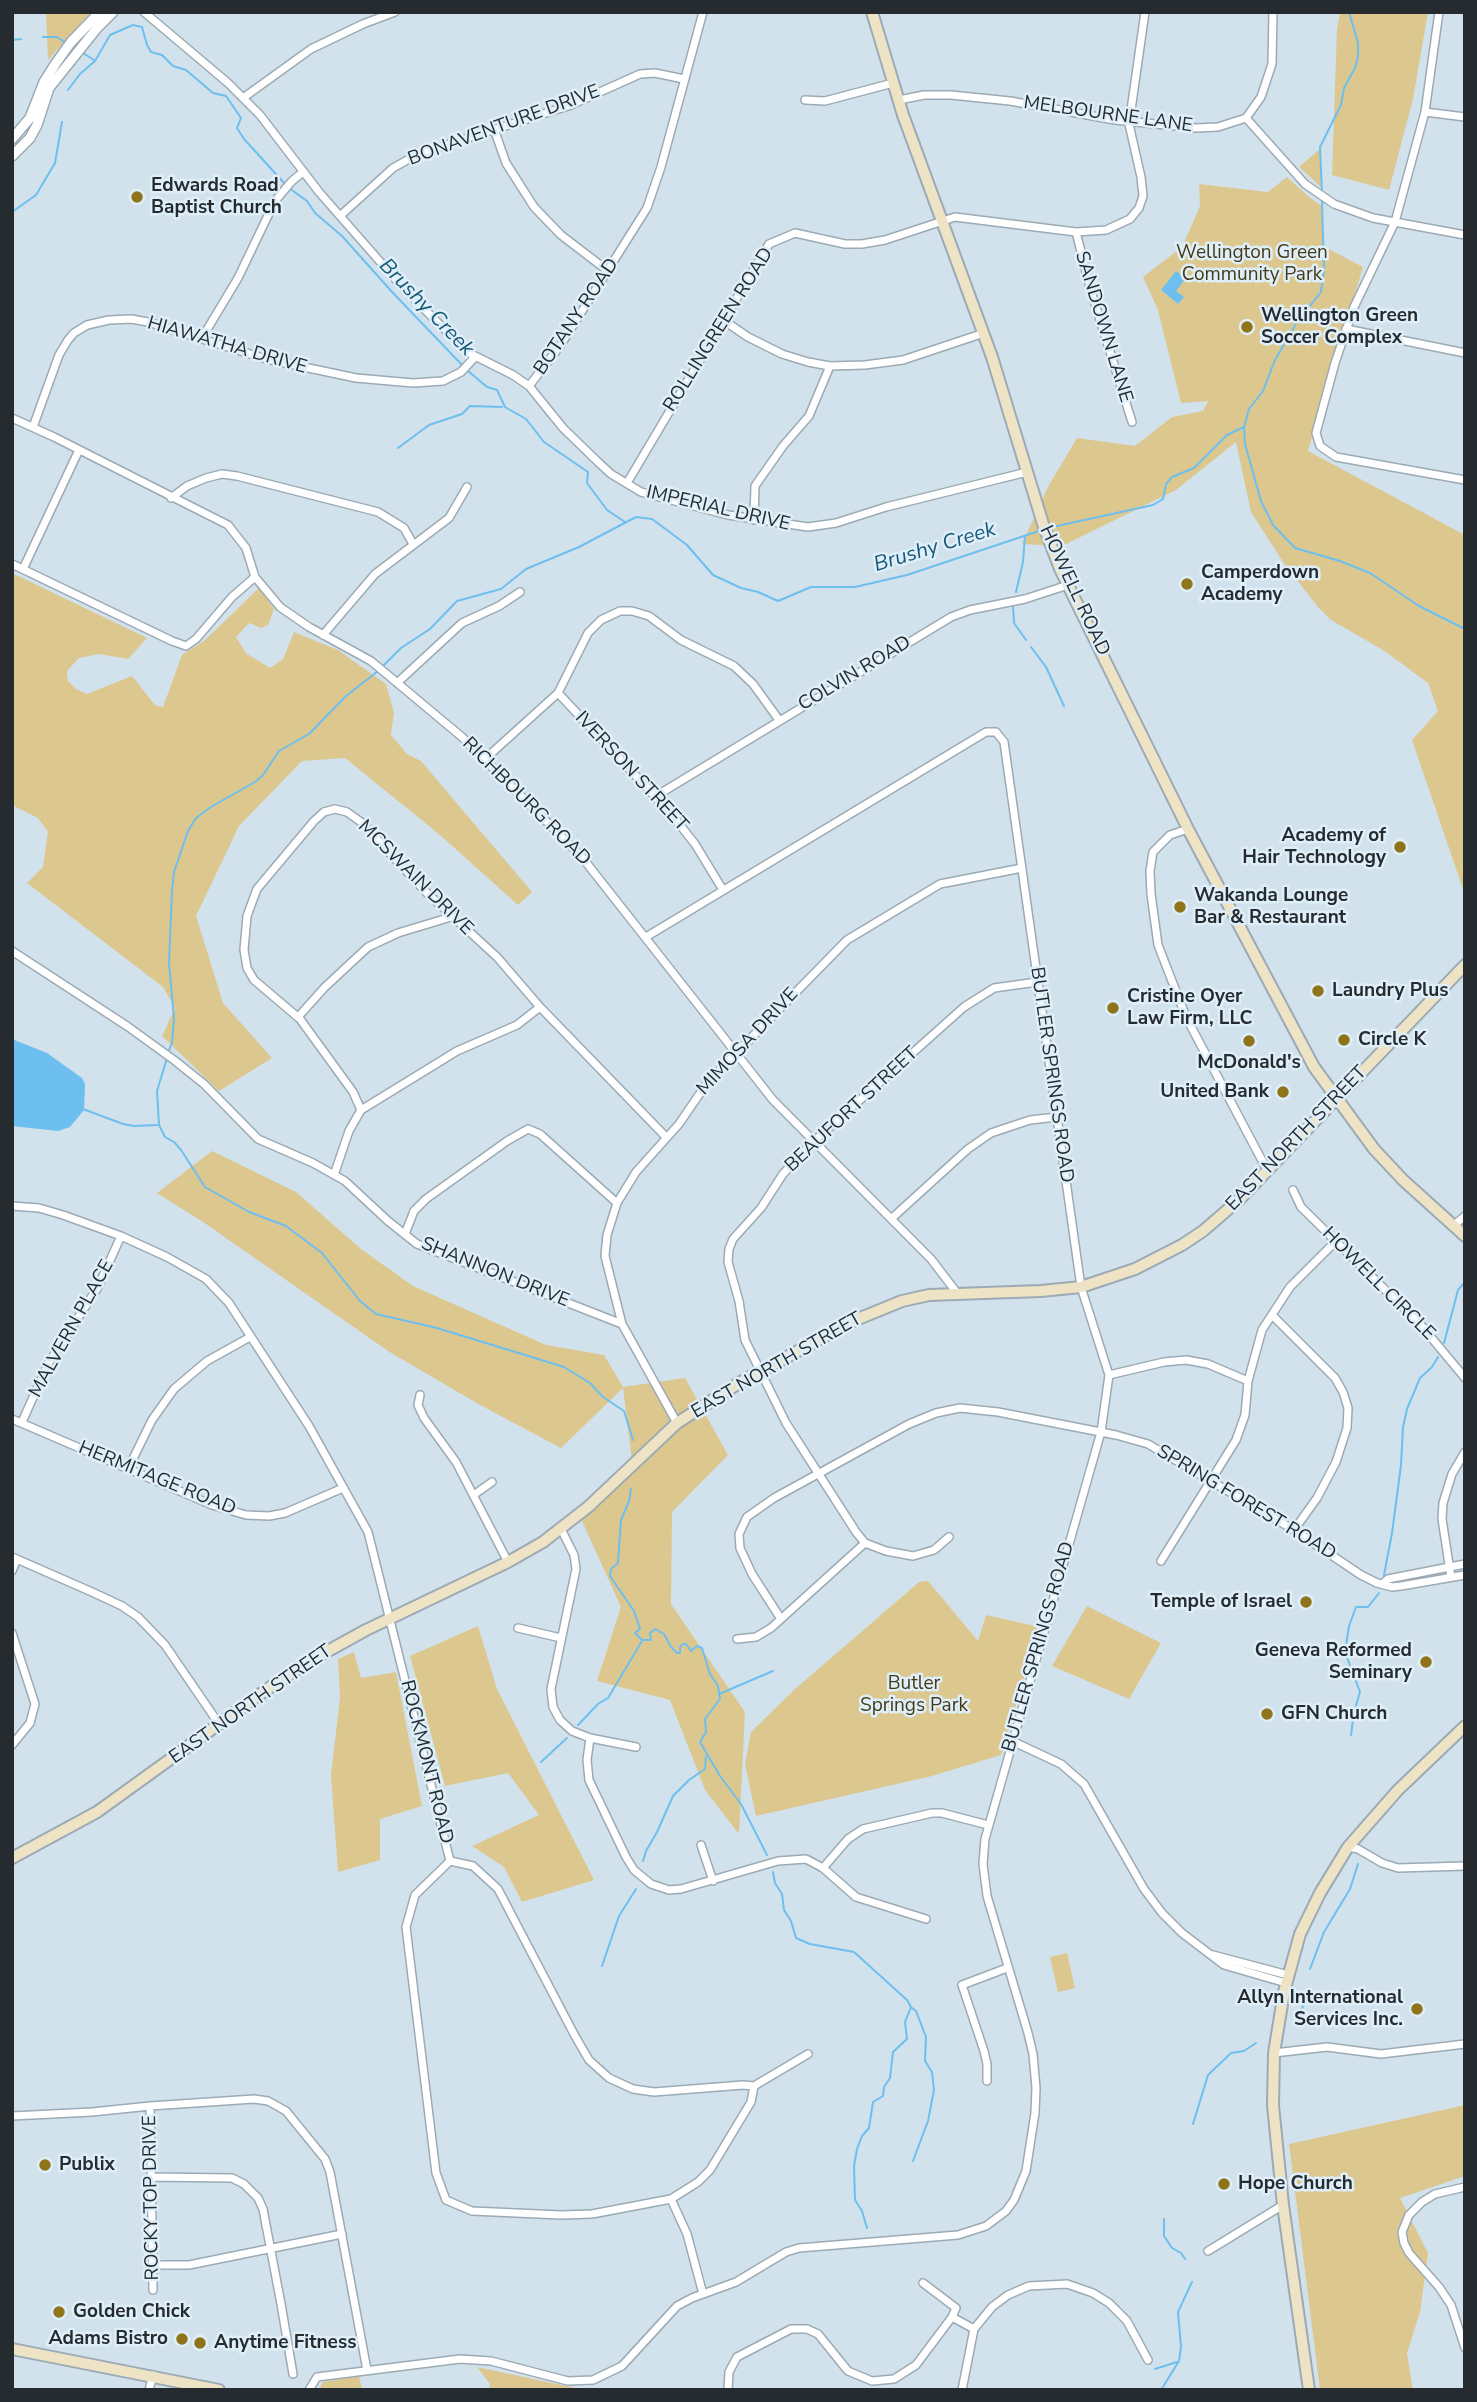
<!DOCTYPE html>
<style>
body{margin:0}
#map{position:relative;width:1477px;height:2402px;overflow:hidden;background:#d2e2ec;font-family:"Nunito Sans",sans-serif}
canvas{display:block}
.frame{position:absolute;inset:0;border:14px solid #252b2f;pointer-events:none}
</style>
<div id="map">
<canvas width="1477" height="2402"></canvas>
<div class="frame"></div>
</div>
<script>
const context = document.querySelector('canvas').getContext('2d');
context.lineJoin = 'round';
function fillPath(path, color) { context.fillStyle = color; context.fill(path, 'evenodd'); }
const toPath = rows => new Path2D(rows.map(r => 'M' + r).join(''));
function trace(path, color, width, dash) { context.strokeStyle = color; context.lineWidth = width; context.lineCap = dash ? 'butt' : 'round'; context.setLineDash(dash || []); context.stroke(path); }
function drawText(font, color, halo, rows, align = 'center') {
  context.font = font + ' "Nunito Sans",sans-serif'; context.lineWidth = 5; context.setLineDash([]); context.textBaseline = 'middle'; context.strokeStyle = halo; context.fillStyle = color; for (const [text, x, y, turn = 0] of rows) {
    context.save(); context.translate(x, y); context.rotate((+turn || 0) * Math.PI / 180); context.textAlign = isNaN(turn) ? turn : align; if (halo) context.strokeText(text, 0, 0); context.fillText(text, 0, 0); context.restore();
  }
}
fillPath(toPath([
 [46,12,91,12,48,60],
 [1340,12,1428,12,1413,99,1389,190,1332,175,1337,29],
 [1320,149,1322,174,1322,188,1299,167],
 [1287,177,1309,197,1322,206,1324,253,1329,249,1363,267,1308,451,1465,535,1464,892,1412,740,1438,711,1428,683,1383,650,1331,620,1318,607,1285,565,1251,512,1236,442,1176,490,1062,546,1022,544,1049,485,1077,438,1135,446,1172,417,1203,411,1208,401,1181,403,1158,310,1143,277,1182,247,1200,206,1199,184,1268,192],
 [12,573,147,638,128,659,99,654,79,658,67,671,68,681,76,689,87,694,132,676,155,705,163,707,182,655,204,641,259,588,274,609,268,625,261,628,249,623,236,637,246,653,270,668,283,659,294,632,338,650,386,684,394,713,391,735,407,754,421,761,532,892,518,905,440,835,345,758,302,761,239,826,196,916,223,1003,272,1058,219,1091,162,1036,175,1008,163,987,27,883,43,867,48,832,38,818,12,805],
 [212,1151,296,1192,361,1249,413,1286,546,1345,604,1355,623,1387,685,1378,728,1455,672,1512,671,1604,745,1712,739,1834,705,1790,670,1700,597,1681,621,1607,577,1510,632,1461,623,1388,561,1448,480,1405,388,1351,203,1222,157,1193],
 [928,1581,978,1641,986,1615,1039,1627,1001,1755,932,1776,756,1816,745,1764,751,1732,794,1690,919,1582],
 [1087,1606,1161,1643,1129,1699,1052,1666],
 [478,1626,497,1689,594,1880,522,1902,504,1867,472,1846,539,1815,508,1773,445,1786,410,1656],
 [354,1652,361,1678,396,1672,422,1806,380,1819,380,1860,338,1872,331,1776,340,1697,338,1659],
 [1067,1953,1075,1988,1058,1992,1050,1957],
 [1465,2105,1465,2176,1400,2198,1428,2253,1420,2312,1407,2353,1413,2390,1320,2390,1289,2144],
 [477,2367,585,2390,489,2390,490,2384],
 [359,2376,362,2390,319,2390,323,2382]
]), '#dcc88f');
fillPath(toPath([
 [1176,271,1186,278,1176,291,1184,297,1178,304,1161,290],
 [12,1039,47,1053,82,1078,85,1084,84,1110,70,1127,58,1131,12,1126]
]), '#6dbfef');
trace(toPath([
 [43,37,57,37,65,42],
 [12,40,21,39],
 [83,53,94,60],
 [68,90,80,74,95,61,110,35,133,25,142,27,147,45,151,52,162,55,173,66,186,70,213,93,226,96,241,118,237,128,244,139,285,184],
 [289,188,307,201,315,213,342,236,393,293,463,366],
 [1322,192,1320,147,1341,105,1344,88,1355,68,1358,56,1358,43,1349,12],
 [1322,201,1324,270,1321,292,1297,322,1275,360,1263,391,1249,409,1244,427,1245,444,1261,501,1273,525,1295,548,1340,561,1370,573,1419,606,1465,629],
 [12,212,36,195,55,163,62,122],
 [467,370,487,387,497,390,505,407,526,419,544,442,588,472,587,483,607,510,625,522],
 [398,448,429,425,462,414,470,406,502,407],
 [1048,528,1153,505,1163,499,1166,484,1172,477,1194,468,1227,435,1244,427],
 [1016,592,1023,562,1025,536],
 [1013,606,1014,623,1026,640],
 [1031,647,1046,667,1064,706],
 [382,667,401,648,430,629,457,601,501,589,526,569,579,547,636,517,652,519,687,545,713,575,741,588,758,592,778,601,811,587,855,587,907,575,1039,531],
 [168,1053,172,1043,174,1019,169,963,172,891,174,872,188,831,196,818,211,807,255,782,263,775,279,751,309,734,346,696,378,671],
 [167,1058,157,1091,159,1125,165,1137,174,1142,181,1150,205,1187,249,1212,286,1226,322,1253,360,1301,376,1314,437,1328,564,1367,590,1383,603,1397,624,1411,633,1440],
 [83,1109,123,1124,134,1126,158,1125],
 [1444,1343,1458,1290,1465,1282],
 [631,1489,629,1501,621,1520,618,1563,611,1569,610,1576,634,1611,640,1629,635,1633,642,1640,651,1640,650,1633,655,1629,664,1634,671,1647,677,1653,680,1653,680,1647,683,1644,686,1644,691,1651,697,1646,702,1648,710,1674,718,1686,720,1699,705,1719,706,1732,700,1742,720,1776,741,1804,767,1855],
 [1384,1575,1392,1533,1401,1465,1403,1427,1407,1409,1420,1378,1432,1367,1438,1357],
 [719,1694,773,1671],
 [578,1725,598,1704,608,1698,642,1641],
 [1351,1735,1354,1712,1360,1692,1345,1652,1349,1626,1356,1607,1368,1607,1379,1593],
 [541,1762,567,1738],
 [643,1861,646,1851,657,1832,673,1796,689,1780,705,1769,706,1756],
 [773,1872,775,1883,782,1894,784,1910,791,1921,796,1938,810,1944,854,1952,907,2000,911,2007,905,2022,907,2039,893,2052,890,2078,884,2087,883,2096,873,2102,869,2128,862,2136,857,2149,854,2166,855,2200,862,2211,867,2228],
 [602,1966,619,1916,636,1889],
 [1310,1969,1324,1932,1350,1889,1358,1864],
 [912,2008,916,2011,926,2037,925,2061,932,2072,934,2090,928,2121,913,2161],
 [1295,2025,1303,2006,1305,1994],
 [1193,2124,1208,2075,1231,2053,1244,2051,1256,2043],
 [1164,2219,1164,2236,1172,2248,1181,2253,1185,2259],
 [1155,2369,1177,2362],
 [1161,2390,1179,2361,1181,2347,1178,2312,1192,2282]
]), '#6dbfef', 2);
const minor = toPath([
 [144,12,228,83,260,115,319,192,397,281,438,323,471,354,513,375,529,386,563,428,598,462,611,474,641,492,728,515,808,527,836,523,886,507,1027,472],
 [1439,12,1425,112,1395,222,1354,307,1335,363,1316,433,1320,446,1336,457,1465,480],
 [243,98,311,49,363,24,395,12],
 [805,100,825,101,893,83],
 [899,100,924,95,951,95,1010,101,1115,120,1196,128,1218,127,1246,118,1261,97,1272,64,1273,12],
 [1425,112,1465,117],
 [1246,118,1305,184,1334,204,1373,218,1465,235],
 [494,129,506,163,534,207,561,235,608,271],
 [340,216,393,168,418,154,571,105,640,74,655,73,684,79],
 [1076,232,1091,291,1132,422],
 [723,320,748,337,782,354,808,362,830,366,865,365,903,360,984,333],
 [1346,329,1465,353],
 [202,338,238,278,275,201,292,181,303,172],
 [529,386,560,346,647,208,661,167,703,12],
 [12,418,54,437,228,525,246,548,255,577,280,607,309,627,371,661,462,737,581,856,773,1100,931,1259,957,1293],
 [33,427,59,355,68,340,74,333,87,325,109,320,131,319,148,322,266,359,356,378,413,383,443,381,461,372,475,357],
 [627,483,769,244,795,233,845,244,862,244,885,240,955,217,1076,232,1106,230,1130,219,1139,208,1143,196,1141,177,1129,124,1145,12],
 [171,498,187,486,206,478,222,474,237,476,378,512,404,528,413,544],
 [754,520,755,486,783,446,809,416,830,366],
 [12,564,172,641,186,646,196,639,232,597,255,577],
 [23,569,79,450],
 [323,635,375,574,449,518,467,487],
 [397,683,462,623,499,606,520,592],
 [558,693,668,810,695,844,723,890],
 [485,759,558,693,588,633,601,620,620,611,632,611,649,616,681,640,734,666,753,684,779,720],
 [656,796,951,617,970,610,1025,599,1068,585],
 [1188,829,1170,835,1153,852,1150,871,1151,894,1158,945,1186,1017,1267,1170],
 [12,951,127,1026,174,1060,204,1084,258,1139,313,1163,345,1181,388,1221,417,1244,622,1324,677,1423],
 [298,1017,325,987,368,947,398,933,451,917],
 [361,1110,353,1092,300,1019,254,980,247,968,244,950,247,916,257,889,314,821,324,812,335,809,347,812,361,822,427,893,497,957,540,1007,666,1137],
 [334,1175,349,1131,361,1110,457,1051,517,1025,540,1007],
 [1293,1190,1301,1207,1420,1324,1465,1378],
 [12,1206,39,1208,63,1215,121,1236,167,1257,206,1279,229,1303,309,1426,368,1532,450,1861],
 [891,1219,968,1149,991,1133,1030,1120,1057,1117],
 [1453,1226,1465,1216],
 [405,1234,414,1211,426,1199,507,1141,528,1129,540,1134,617,1203],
 [1272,1315,1335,1378,1343,1392,1348,1408,1347,1428,1336,1462,1317,1498,1294,1530],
 [622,1324,605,1256,607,1235,617,1203,636,1172,679,1124,707,1083,847,940,940,884,1022,868],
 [1109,1375,1164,1362,1186,1360,1208,1364,1248,1381],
 [420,1395,418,1405,424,1418,456,1462,508,1562],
 [12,1419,212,1505,246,1515,269,1516,285,1513,343,1488],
 [22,1422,48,1364,98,1287,121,1236],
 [128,1469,152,1420,174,1389,207,1361,250,1337],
 [475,1494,492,1482],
 [561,1529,574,1555,576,1569,551,1689,553,1707,560,1720,572,1731,590,1738,636,1747],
 [949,1537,934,1550,913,1556,886,1551,865,1543,856,1532,786,1423,745,1340,739,1301,728,1262,729,1249,733,1239,761,1208,783,1174,813,1142,964,1007,994,988,1037,982],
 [12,1557,92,1592,122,1606,138,1617,165,1645,219,1724],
 [1161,1561,1236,1440,1245,1415,1248,1381,1262,1330,1290,1287,1337,1240],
 [12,1571,17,1559],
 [1451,1577,1442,1519,1443,1503,1452,1474,1465,1452],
 [1382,1584,1388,1579,1465,1564],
 [781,1619,752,1574,740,1548,739,1534,747,1517,774,1498,909,1424,936,1413,960,1408,998,1412,1116,1435,1148,1444,1294,1530,1361,1575,1377,1583,1392,1587,1401,1586,1465,1575],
 [518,1628,561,1638],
 [12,1633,35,1704,30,1723,12,1745],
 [737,1639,756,1637,771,1628,865,1543],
 [590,1738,587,1760,589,1780,626,1857,634,1870,651,1884,669,1890,681,1889,778,1861,806,1859,823,1868,856,1897,926,1919],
 [1012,1741,1061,1764,1084,1784,1144,1889,1162,1913,1182,1933,1224,1965,1286,1983],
 [701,1845,713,1881],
 [1348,1847,1358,1849,1382,1863,1398,1868,1465,1866],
 [450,1861,415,1895,406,1927,436,2173,446,2200,472,2211,561,2215,592,2214,671,2199,698,2182,710,2170,751,2102,754,2086],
 [450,1861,473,1866,498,1889,575,2036,589,2060,609,2078,633,2089,654,2092,743,2085,754,2086],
 [823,1868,848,1839,863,1829,932,1813,942,1813,988,1825],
 [1213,1955,1288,1975],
 [1274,2053,1327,2047,1381,2054,1465,2044],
 [987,2081,987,2064,984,2051,962,1985,1007,1968],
 [754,2086,808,2054],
 [150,2106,153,2290],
 [12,2116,92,2112,150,2106,254,2099,268,2101,286,2111,325,2159,330,2172,367,2370],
 [151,2177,232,2178,244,2184,258,2198,263,2209,281,2304,293,2374],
 [1465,2187,1435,2194,1422,2202,1409,2215,1402,2232,1404,2243,1409,2253,1439,2287,1451,2305,1465,2348],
 [671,2199,687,2234,703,2294],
 [1208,2251,1283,2205],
 [153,2265,189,2265,342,2234],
 [923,2283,956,2308,952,2317],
 [149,2390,153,2375],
 [309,2390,317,2377,460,2359,491,2361,568,2381,593,2380,622,2366,677,2306,692,2298,736,2282,786,2252,799,2248,958,2235,986,2226,1006,2211,1014,2200,1026,2171,1035,2113,1036,2088,1033,2054,1028,2033,987,1896,983,1864,985,1839,1101,1432,1109,1375,1081,1287,1004,742,996,732,986,732,646,937],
 [728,2390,729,2372,737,2357,791,2329,807,2329,818,2334,848,2371,872,2381,894,2379,916,2365,952,2317,974,2329],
 [962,2390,974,2329,992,2307,1008,2295,1029,2286,1067,2284,1093,2293,1109,2303,1127,2321,1148,2360]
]);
const tertiary = toPath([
 [12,139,30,118,44,82,56,63,71,42,100,12],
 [12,156,30,138,37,125,49,88,97,28,113,12]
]);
const secondary = toPath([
 [872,12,903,115,992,357,1043,524,1060,569,1188,829,1314,1067,1374,1149,1403,1180,1465,1236],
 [12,1858,97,1812,266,1690,308,1662,366,1630,508,1562,543,1542,588,1507,677,1423,739,1383,853,1321,902,1301,929,1295,1041,1291,1081,1287,1135,1269,1182,1245,1203,1231,1240,1199,1465,965],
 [12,2349,219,2390],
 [1309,2390,1283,2205,1273,2105,1274,2053,1284,1992,1300,1934,1320,1893,1348,1847,1398,1790,1465,1726]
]);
trace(minor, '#9baab4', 10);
trace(tertiary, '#9baab4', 12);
trace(secondary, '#9baab4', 14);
trace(minor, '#fff', 7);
trace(tertiary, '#fff', 9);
trace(secondary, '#eee4c5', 10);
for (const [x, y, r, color] of [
 [137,197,7,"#90741a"],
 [1247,327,7,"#90741a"],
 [1187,584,7,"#90741a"],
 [1400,847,7,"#90741a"],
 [1180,907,7,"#90741a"],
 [1318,991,7,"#90741a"],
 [1113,1008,7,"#90741a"],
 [1344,1040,7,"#90741a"],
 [1249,1041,7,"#90741a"],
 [1283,1092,7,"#90741a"],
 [1306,1602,7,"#90741a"],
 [1426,1662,7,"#90741a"],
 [1267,1714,7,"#90741a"],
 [1417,2009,7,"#90741a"],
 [45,2165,7,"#90741a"],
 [1224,2184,7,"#90741a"],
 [59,2312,7,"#90741a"],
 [182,2339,7,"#90741a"],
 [200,2343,7,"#90741a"]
]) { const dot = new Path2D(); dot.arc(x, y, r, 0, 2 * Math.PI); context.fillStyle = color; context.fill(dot); trace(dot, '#dfeffa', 2.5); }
drawText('19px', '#252b2f', '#dfeffa', [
 ["MELBOURNE LANE",1108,115,8],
 ["BONAVENTURE DRIVE",504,126,-20],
 ["BOTANY ROAD",577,317,-56],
 ["SANDOWN LANE",1103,327,73],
 ["ROLLINGREEN ROAD",719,330,-58],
 ["HIAWATHA DRIVE",227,346,16],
 ["IMPERIAL DRIVE",718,509,13],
 ["HOWELL ROAD",1074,591,65],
 ["COLVIN ROAD",855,674,-31],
 ["IVERSON STREET",631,772,47],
 ["RICHBOURG ROAD",526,802,45],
 ["MCSWAIN DRIVE",415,878,45],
 ["MIMOSA DRIVE",748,1042,-47],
 ["BUTLER SPRINGS ROAD",1051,1075,82],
 ["BEAUFORT STREET",852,1110,-43],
 ["EAST NORTH STREET",1297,1139,-46],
 ["SHANNON DRIVE",495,1273,22],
 ["HOWELL CIRCLE",1378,1284,45],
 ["MALVERN PLACE",72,1329,-61],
 ["EAST NORTH STREET",777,1366,-30],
 ["HERMITAGE ROAD",157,1479,22],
 ["SPRING FOREST ROAD",1246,1503,31],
 ["BUTLER SPRINGS ROAD",1039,1647,-74],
 ["EAST NORTH STREET",251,1705,-35],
 ["ROCKMONT ROAD",426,1762,76],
 ["ROCKY TOP DRIVE",152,2198,-91]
]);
drawText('bold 19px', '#252b2f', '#dfeffa', [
 ["Edwards Road",151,186],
 ["Baptist Church",151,208],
 ["Wellington Green",1261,316],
 ["Soccer Complex",1261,338],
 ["Camperdown",1201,573],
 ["Academy",1201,595],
 ["Academy of",1386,836,"right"],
 ["Hair Technology",1386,858,"right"],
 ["Wakanda Lounge",1194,896],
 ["Bar & Restaurant",1194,918],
 ["Laundry Plus",1332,991],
 ["Cristine Oyer",1127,997],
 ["Law Firm, LLC",1127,1019],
 ["Circle K",1358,1040],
 ["McDonald's",1249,1063,"center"],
 ["United Bank",1269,1092,"right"],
 ["Temple of Israel",1292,1602,"right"],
 ["Geneva Reformed",1412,1651,"right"],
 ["Seminary",1412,1673,"right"],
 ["GFN Church",1281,1714],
 ["Allyn International",1403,1998,"right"],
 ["Services Inc.",1403,2020,"right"],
 ["Publix",59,2165],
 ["Hope Church",1238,2184],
 ["Golden Chick",73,2312],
 ["Adams Bistro",168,2339,"right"],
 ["Anytime Fitness",214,2343]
], 'left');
drawText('19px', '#463a16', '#dfeffa', [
 ["Wellington Green",1252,253],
 ["Community Park",1252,275],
 ["Butler",914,1684],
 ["Springs Park",914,1706]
]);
drawText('italic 21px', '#175777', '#dfeffa', [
 ["Brushy Creek",426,308,46],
 ["Brushy Creek",935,548,-17]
]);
</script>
